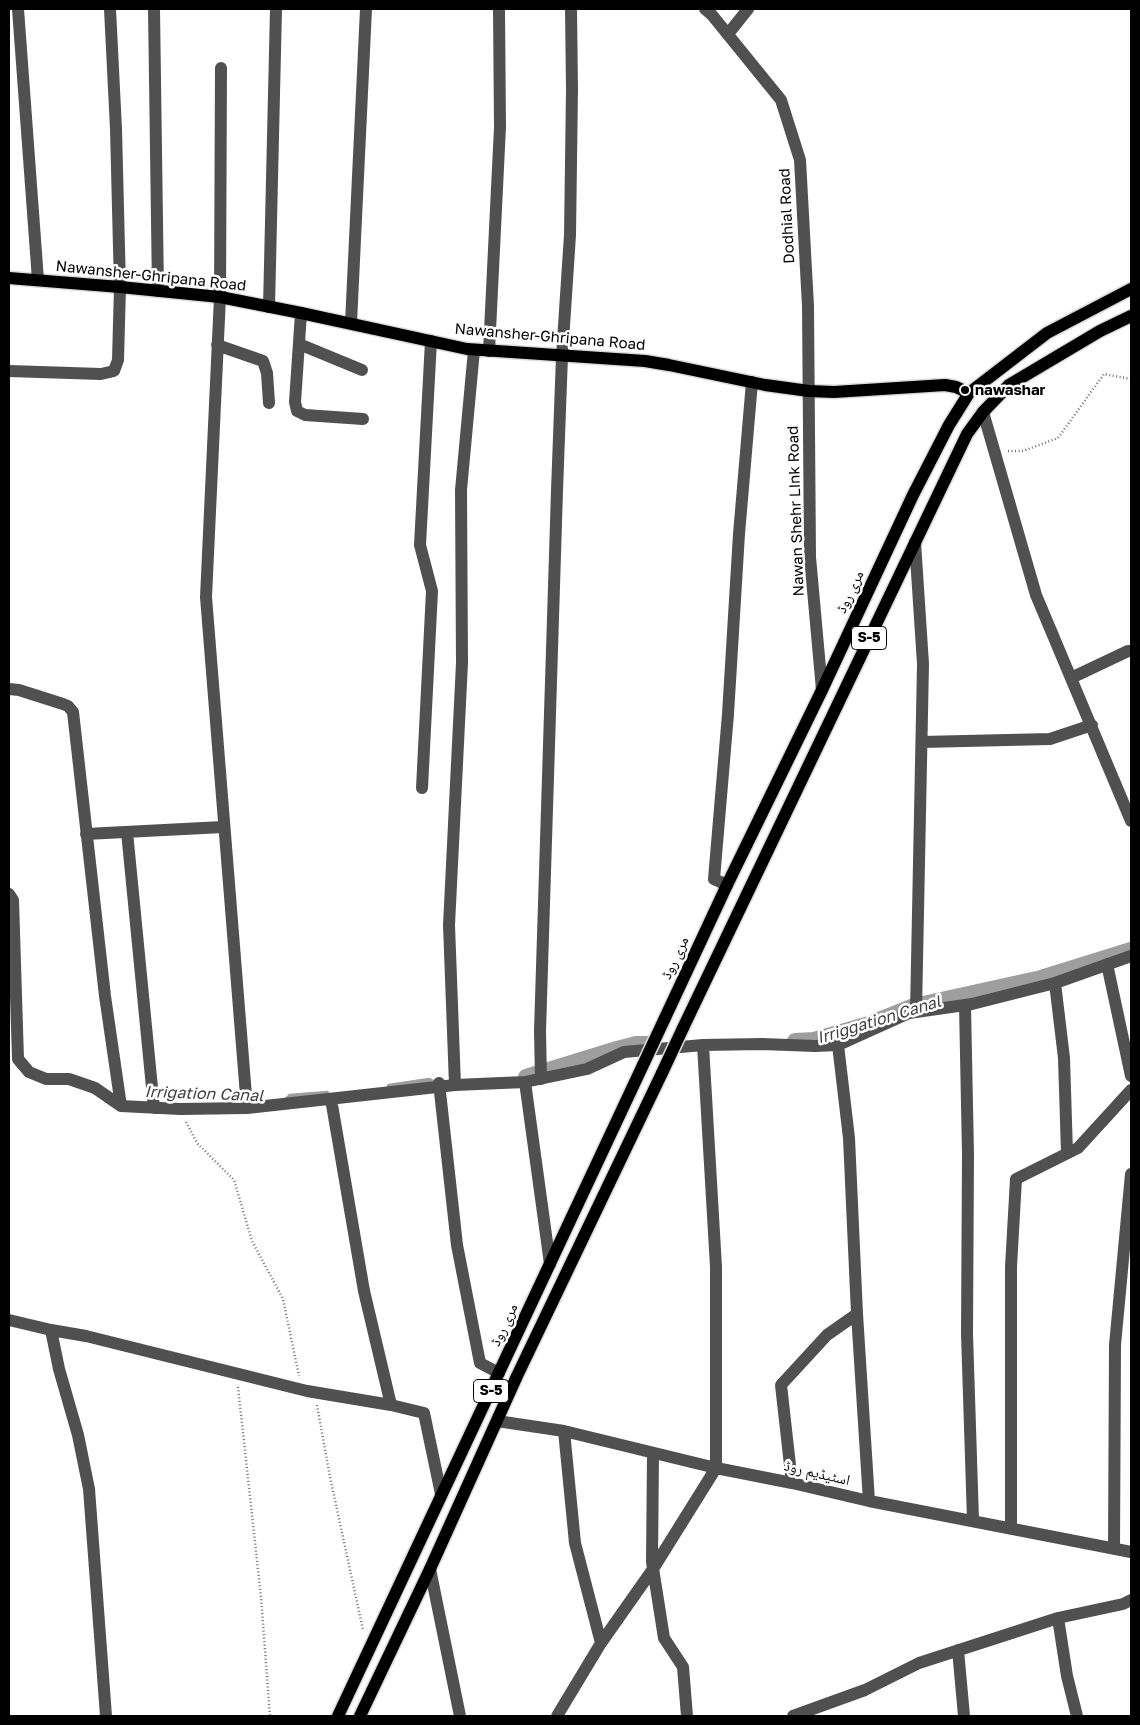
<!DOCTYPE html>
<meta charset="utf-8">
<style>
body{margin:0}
#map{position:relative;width:1140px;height:1725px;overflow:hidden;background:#fff;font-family:"Golos Text",sans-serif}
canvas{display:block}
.frame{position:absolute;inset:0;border:10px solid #000;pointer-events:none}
</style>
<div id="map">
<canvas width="1140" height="1725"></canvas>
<div class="frame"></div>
</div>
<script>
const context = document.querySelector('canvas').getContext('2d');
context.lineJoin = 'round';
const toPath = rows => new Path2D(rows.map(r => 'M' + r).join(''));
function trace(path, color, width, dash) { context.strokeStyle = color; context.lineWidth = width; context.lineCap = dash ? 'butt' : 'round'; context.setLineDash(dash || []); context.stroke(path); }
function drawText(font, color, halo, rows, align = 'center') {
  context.font = font + ' "Golos Text","Noto Naskh Arabic",sans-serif'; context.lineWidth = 5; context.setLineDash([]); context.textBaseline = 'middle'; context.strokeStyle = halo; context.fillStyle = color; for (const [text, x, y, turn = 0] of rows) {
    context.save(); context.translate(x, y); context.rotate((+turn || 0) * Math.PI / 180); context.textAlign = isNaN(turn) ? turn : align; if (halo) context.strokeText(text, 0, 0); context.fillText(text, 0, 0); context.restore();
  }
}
trace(toPath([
 [389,1086,429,1080,437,1084],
 [285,1101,290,1096,327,1093]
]), '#9e9e9e', 4.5);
trace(toPath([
 [795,1041,814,1040,869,1024,914,1006,1041,978,1131,950],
 [526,1077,617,1049,636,1044,651,1044]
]), '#9e9e9e', 16);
const major = toPath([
 [9,278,120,287,220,297,301,313,467,349,645,361,669,365,765,385,809,391,834,392,945,385,956,387,969,393],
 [664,1020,727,885,822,690,913,495,949,425,969,393,1047,333,1131,289],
 [683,1028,967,434,983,412,1009,385,1100,331,1131,316],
 [338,1716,643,1065],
 [360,1716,430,1569,517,1376,662,1073]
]);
trace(major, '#dbdbdb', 15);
trace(toPath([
 [1008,451,1023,451,1058,438,1104,374,1131,379],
 [186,1122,197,1143,234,1180,252,1241,283,1299,299,1376],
 [238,1387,261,1597,270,1716],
 [317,1405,330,1477,363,1630]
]), '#727272', 2.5, [1, 2.5]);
trace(toPath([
 [18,9,38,280],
 [154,9,158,291],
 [705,9,712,15,781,100,800,160,808,306,810,557,822,690],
 [728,34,748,9],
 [221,68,220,297,206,597,247,1108],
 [269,307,276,9],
 [301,313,295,402,297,411,305,415,363,419],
 [351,323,366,9],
 [299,344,362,370],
 [217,345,263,361,267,373,269,403],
 [489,351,500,127,499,9],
 [9,371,101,374,114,371,118,360,120,287,116,129,110,9],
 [983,412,1036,595,1131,821],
 [915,542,923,664,916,1012],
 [1071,678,1128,651,1131,651],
 [9,689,19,690,63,704,68,706,73,712,105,996,121,1106],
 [922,742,1050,739,1092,725],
 [422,788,432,591,420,545,431,341],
 [127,832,154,1108],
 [86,834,223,827],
 [727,885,714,879,728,714,739,534,752,382],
 [9,894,13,900,18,1059,29,1072,46,1079,69,1079,95,1088,121,1106,180,1109,247,1108,455,1085,525,1082,587,1069,624,1052,703,1045,762,1044,815,1046,838,1045,909,1013,972,1004,1055,983,1131,956],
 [1107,964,1131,1076],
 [1055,983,1064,1058,1067,1153],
 [965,1005,968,1154,967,1334,973,1520],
 [838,1045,849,1138,857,1314,869,1501],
 [541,1079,540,1031,557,491,562,356,570,235,572,89,571,9],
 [525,1082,550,1264],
 [439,1083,457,1245,480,1363,499,1373],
 [455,1085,449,925,462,663,461,490,474,350],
 [331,1099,364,1291,391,1405],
 [9,1320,51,1330,86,1336,307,1391,391,1405,424,1413,441,1494],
 [51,1330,59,1369,78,1435,89,1489,106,1716],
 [497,1421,564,1431,716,1468,792,1483,869,1501,1131,1552],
 [564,1431,575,1543,601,1643],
 [653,1454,652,1562,664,1638,683,1667,687,1716],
 [792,1483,781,1385,827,1335,857,1314],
 [1011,1528,1011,1267,1016,1179,1078,1148,1131,1090],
 [1114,1549,1115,1345,1131,1174],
 [430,1569,460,1716],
 [1058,1618,1067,1676,1077,1716],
 [958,1650,964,1716],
 [557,1716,601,1643,653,1569,716,1468,716,1267,703,1045],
 [793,1716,865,1690,919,1663,1058,1618,1123,1604,1131,1600]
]), '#505050', 12);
trace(major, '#000', 12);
const majorBridge = toPath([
 [643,1065,664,1020],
 [662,1073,683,1028]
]);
trace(majorBridge, '#dbdbdb', 15, []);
trace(majorBridge, '#000', 12);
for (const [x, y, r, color] of [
 [965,390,5,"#000"]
]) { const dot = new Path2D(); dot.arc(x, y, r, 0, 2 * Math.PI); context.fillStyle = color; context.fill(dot); trace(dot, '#fff', 2); }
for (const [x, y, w] of [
 [869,638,35],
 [491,1391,35]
]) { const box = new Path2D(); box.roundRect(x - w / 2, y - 11.5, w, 23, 4); context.fillStyle = '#fff'; context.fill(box); trace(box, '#000', 1); }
drawText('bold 14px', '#000', null, [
 ["S-5",869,638],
 ["S-5",491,1391]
]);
drawText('15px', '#000', '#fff', [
 ["Dodhial Road",787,216,-93],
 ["Nawansher-Ghripana Road",151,276,6],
 ["Nawansher-Ghripana Road",550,337,5],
 ["Nawan Shehr LInk Road",796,511,-92],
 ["مری روڈ",850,592,-65],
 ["مری روڈ",675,958,-65],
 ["مری روڈ",504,1325,-65],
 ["اسٹیڈیم روڈ",817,1473,13]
]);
drawText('bold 15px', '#000', '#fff', [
 ["nawashar",975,390]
], 'left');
drawText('italic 16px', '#3f3f3f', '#fff', [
 ["Irriggation Canal",879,1020,-17],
 ["Irrigation Canal",204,1094,2]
]);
</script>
